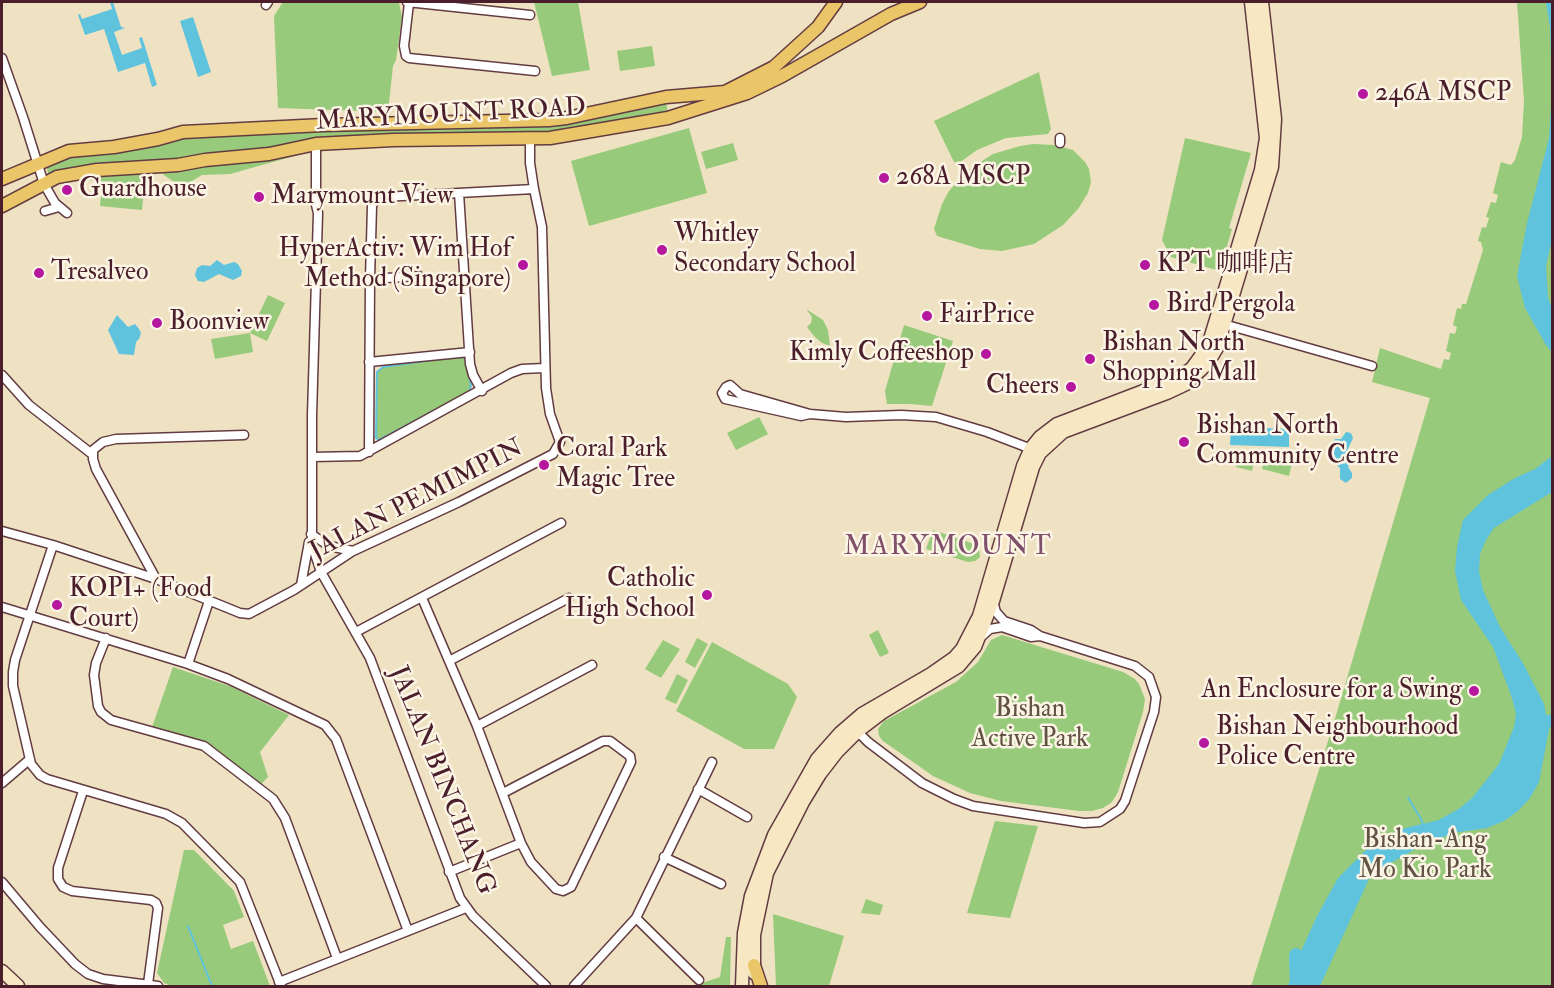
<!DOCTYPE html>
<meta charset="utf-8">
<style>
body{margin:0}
#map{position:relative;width:1554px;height:988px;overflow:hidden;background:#efe2c2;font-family:"IM FELL Double Pica",serif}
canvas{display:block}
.frame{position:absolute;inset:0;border:3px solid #4a1f2b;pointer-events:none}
</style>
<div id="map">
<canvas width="1554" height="988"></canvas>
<div class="frame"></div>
</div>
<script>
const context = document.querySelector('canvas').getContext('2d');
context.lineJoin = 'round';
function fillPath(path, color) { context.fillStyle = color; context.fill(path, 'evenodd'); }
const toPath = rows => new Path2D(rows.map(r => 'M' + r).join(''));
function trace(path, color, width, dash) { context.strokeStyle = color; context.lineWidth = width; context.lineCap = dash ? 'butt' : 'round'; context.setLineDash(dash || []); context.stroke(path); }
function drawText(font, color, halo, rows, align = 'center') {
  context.font = font + ' "IM FELL Double Pica","Noto Serif SC",serif'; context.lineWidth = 5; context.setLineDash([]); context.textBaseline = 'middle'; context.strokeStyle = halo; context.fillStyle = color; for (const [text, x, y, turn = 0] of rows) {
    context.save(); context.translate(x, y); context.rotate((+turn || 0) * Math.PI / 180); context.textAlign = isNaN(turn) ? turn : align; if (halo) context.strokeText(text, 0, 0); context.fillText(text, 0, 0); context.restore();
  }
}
fillPath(toPath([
 [283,2,397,2,399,3,402,17,396,60,393,66,388,112,278,108,274,16],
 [534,2,578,2,590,70,552,76],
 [1517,2,1552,2,1552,986,1251,986,1334,722,1430,398,1372,382,1380,348,1441,369,1444,359,1449,360,1451,353,1446,351,1450,333,1455,334,1457,327,1453,325,1457,308,1461,309,1462,304,1466,304,1483,250,1481,242,1478,241,1482,227,1486,228,1489,218,1486,217,1491,202,1496,203,1498,195,1493,193,1501,162,1511,165,1515,160,1522,137,1524,101],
 [652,46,655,66,620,71,617,51],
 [1039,72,1051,129,1048,134,1006,138,977,150,959,163,954,162,934,121],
 [666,97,668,118,569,135,393,140,251,158,298,155,230,174,202,175,187,184,174,182,157,170,144,171,145,188,61,176,49,181,46,161,183,132,549,120],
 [689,128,707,193,589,226,571,161],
 [1185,138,1251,153,1229,228,1232,229,1220,271,1171,257,1162,240],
 [733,143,738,160,706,169,701,152],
 [1033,144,1055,145,1073,150,1085,162,1089,169,1091,182,1088,193,1078,209,1063,225,1034,244,1002,251,980,249,937,236,934,229,942,204,949,191,968,170,993,154,1020,146],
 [102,186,144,190,142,210,100,206],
 [268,295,285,303,267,341,250,333,253,352,215,359,211,339,250,333],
 [806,309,823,320,828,330,830,346,822,343,814,336,807,327,811,323,812,317],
 [904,325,953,341,932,406,910,404,887,404,885,391],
 [461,356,466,359,471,385,469,392,379,440,376,438,377,372,383,367],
 [759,417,768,434,736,450,727,433],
 [1240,451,1256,455,1252,471,1236,467],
 [1265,457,1292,463,1289,476,1262,469],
 [933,530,974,544,979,549,980,557,975,561,968,562,926,549],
 [878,630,889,653,880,657,869,635],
 [1002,635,1123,672,1135,679,1139,684,1145,699,1143,712,1118,792,1112,802,1103,808,1092,811,1079,811,1001,801,970,793,933,776,883,741,879,736,878,729,884,721,956,682,978,662,991,640],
 [697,638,708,644,695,668,685,662],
 [663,640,680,649,661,678,645,669],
 [712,642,788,684,797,697,774,749,744,749,676,711],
 [173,667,232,687,289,715,260,752,268,777,259,786,206,745,151,730],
 [677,674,688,680,676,704,665,699],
 [995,821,1038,826,1010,918,967,913],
 [184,850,194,850,234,891,244,917,223,925,231,949,253,941,270,986,172,986,164,983,157,973],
 [866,899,883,905,880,915,861,913],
 [773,914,844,936,829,986,776,986],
 [726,937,731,937,730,986,693,986,720,977]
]), '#97ca7a');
fillPath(toPath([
 [110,2,113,2,121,27,125,28,114,32,122,55,142,48,139,38,142,37,157,85,152,87,145,63,118,72,104,29,85,35,78,15,80,14,82,19,112,9],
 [1546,2,1552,2,1552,239,1546,266,1548,297,1552,309,1552,352,1546,345,1525,308,1517,276,1527,223,1549,138,1552,90,1550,27],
 [193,17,211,72,198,77,180,21],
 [217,260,224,265,234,262,238,264,242,271,241,276,233,280,219,274,204,282,198,281,195,275,197,268,202,265,210,266],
 [117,315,128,327,135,324,139,329,141,333,139,339,136,342,134,355,119,354,108,330],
 [1231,427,1289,429,1289,447,1230,445],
 [1346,432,1351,433,1353,438,1348,449,1352,457,1348,467,1352,473,1352,478,1346,483,1340,479,1340,468,1333,461,1332,452,1335,447,1333,442,1335,439,1341,439],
 [1552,456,1552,492,1494,528,1486,540,1480,554,1479,571,1483,590,1500,627,1524,665,1544,704,1546,715,1552,715,1552,725,1549,729,1539,782,1530,798,1518,811,1504,821,1487,828,1453,833,1419,847,1382,868,1369,879,1320,986,1288,986,1296,962,1317,916,1338,878,1368,848,1405,828,1439,820,1460,808,1472,798,1499,764,1514,727,1516,714,1512,698,1493,647,1461,600,1455,571,1457,547,1463,520,1488,495,1515,478,1535,469]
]), '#60c3de');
trace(toPath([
 [461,356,466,359,471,385,469,392,379,440,376,438,377,372,383,367,461,356],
 [1408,798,1421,819,1423,825],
 [188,926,212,986]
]), '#60c3de', 2);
trace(toPath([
 [1296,955,1297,986]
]), '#60c3de', 14);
const street = toPath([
 [407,2,530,15],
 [409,3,404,46,406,56,409,58,535,71],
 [266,5,268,2],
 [2,58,23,117,44,184,55,203,67,213],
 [1060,143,1060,138],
 [316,144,316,205,318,213,312,415,312,545,321,572,370,658,460,898,473,916,546,986],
 [459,193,470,364,473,375,482,391],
 [45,211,59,207],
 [370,279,419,276],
 [1220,323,1372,366],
 [369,362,470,352],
 [2,375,29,405,92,454],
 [810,414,740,394,730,385,726,387,722,393,725,399,801,416,810,414,846,417,901,415,936,417,987,432,1034,450],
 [369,452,370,279,372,206,375,199,383,197,534,189],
 [312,457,360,456,511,373,522,369,544,368],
 [2,531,53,545,156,579,240,613,249,614,294,590,353,551,459,502,553,454,560,442,550,414,546,388,542,227,534,189,530,163,530,139],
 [311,534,329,546,353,551],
 [53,545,15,660,13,672,13,686,31,764,40,775,47,779,166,814,182,823,240,882,281,986],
 [156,579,96,469,93,459,93,450,103,442,116,439,244,435],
 [301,585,309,542],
 [422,598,477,726,521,843,531,862,556,889,563,891,571,887,631,762,630,756,610,741,603,741,503,793],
 [2,607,188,664,228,679,325,725,336,739,408,931],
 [356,632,561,523],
 [981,637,990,629,1002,627,1031,637,1040,636],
 [106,638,96,663,94,675,98,706,101,712,111,720,204,746,273,799,285,818,337,958],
 [449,661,569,598],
 [188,664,209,601],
 [477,726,592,665],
 [855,729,868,742,922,783,954,799,973,806,1084,823,1100,822,1120,809,1125,801,1154,712,1156,697,1149,677,1135,666,1040,636,1031,630,1004,621,996,612,993,601],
 [2,783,30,759],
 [698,789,747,817],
 [83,791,58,868,58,879,63,887,72,891,151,900,156,903,158,908,148,984],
 [664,857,721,884],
 [449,872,521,843],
 [2,882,40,927,75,964,88,974,103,979,158,986],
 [636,918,699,980],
 [279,982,466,908],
 [574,986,636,918,712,762]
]);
const secondary = toPath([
 [2,971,18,986],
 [754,973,754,935,767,873,803,802,820,774,837,752,858,731,883,712,959,666,975,647,993,601,1033,467,1040,453,1063,432,1167,393,1186,384,1208,363,1217,348,1272,167,1275,119,1262,2],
 [742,986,744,933,751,896,774,835,817,759,840,733,862,714,931,674,954,658,962,649,979,616,1023,466,1031,448,1040,437,1057,424,1180,377,1192,368,1208,346,1261,170,1266,138,1251,2]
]);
const primary = toPath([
 [2,179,69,151,114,147,158,139,183,132,323,125,549,120,567,118,666,97,725,92,774,67,818,27,836,2],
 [2,206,57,177,97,170,178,165,205,160,269,154,316,144,393,140,550,138,668,118,747,93,782,76,891,14,920,2],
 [754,965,761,986]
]);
trace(street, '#633c42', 11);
trace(secondary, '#633c42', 15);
trace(primary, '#633c42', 15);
trace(street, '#fff', 8);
trace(secondary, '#f7e8c3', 12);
trace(primary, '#ebc669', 12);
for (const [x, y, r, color] of [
 [1363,94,6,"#b5179e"],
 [884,178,6,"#b5179e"],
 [67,190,6,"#b5179e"],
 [259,197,6,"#b5179e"],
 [662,250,6,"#b5179e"],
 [523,265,6,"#b5179e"],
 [1145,265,6,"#b5179e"],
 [39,273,6,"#b5179e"],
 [1154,305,6,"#b5179e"],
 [927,316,6,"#b5179e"],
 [157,323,6,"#b5179e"],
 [986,354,6,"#b5179e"],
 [1090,359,6,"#b5179e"],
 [1071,387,6,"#b5179e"],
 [1184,442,6,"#b5179e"],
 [544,465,6,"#b5179e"],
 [707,595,6,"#b5179e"],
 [57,605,6,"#b5179e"],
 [1474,691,6,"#b5179e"],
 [1204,743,6,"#b5179e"]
]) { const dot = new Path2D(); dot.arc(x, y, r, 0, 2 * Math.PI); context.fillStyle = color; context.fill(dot); trace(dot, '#fcf5e5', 2); }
drawText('26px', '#4a1f2b', '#fcf5e5', [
 ["246A MSCP",1375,94],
 ["268A MSCP",896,178],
 ["Guardhouse",79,190],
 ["Marymount View",271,197],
 ["Whitley",674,235],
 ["Secondary School",674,265],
 ["HyperActiv: Wim Hof",511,250,"right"],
 ["Method (Singapore)",511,280,"right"],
 ["KPT 咖啡店",1157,265],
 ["Tresalveo",51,273],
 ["Bird Pergola",1166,305],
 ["FairPrice",939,316],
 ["Boonview",169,323],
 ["Bishan North",1102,344],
 ["Shopping Mall",1102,374],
 ["Kimly Coffeeshop",974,354,"right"],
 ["Cheers",1059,387,"right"],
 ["Bishan North",1196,427],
 ["Community Centre",1196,457],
 ["Coral Park",556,450],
 ["Magic Tree",556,480],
 ["Catholic",695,580,"right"],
 ["High School",695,610,"right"],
 ["KOPI+ (Food",69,590],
 ["Court)",69,620],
 ["An Enclosure for a Swing",1462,691,"right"],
 ["Bishan Neighbourhood",1216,728],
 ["Police Centre",1216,758]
], 'left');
drawText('26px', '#4a1f2b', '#fcf5e5', [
 ["MARYMOUNT ROAD",451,116,-3],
 ["JALAN PEMIMPIN",417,501,-27],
 ["JALAN BINCHANG",441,781,68]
]);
drawText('26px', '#615243', '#fcf5e5', [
 ["Bishan",1030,710],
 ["Active Park",1030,740],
 ["Bishan-Ang",1425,841],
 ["Mo Kio Park",1425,871]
]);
context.letterSpacing = '1.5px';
drawText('27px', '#804f6c', '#fcf5e5', [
 ["MARYMOUNT",948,548]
]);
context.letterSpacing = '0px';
</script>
